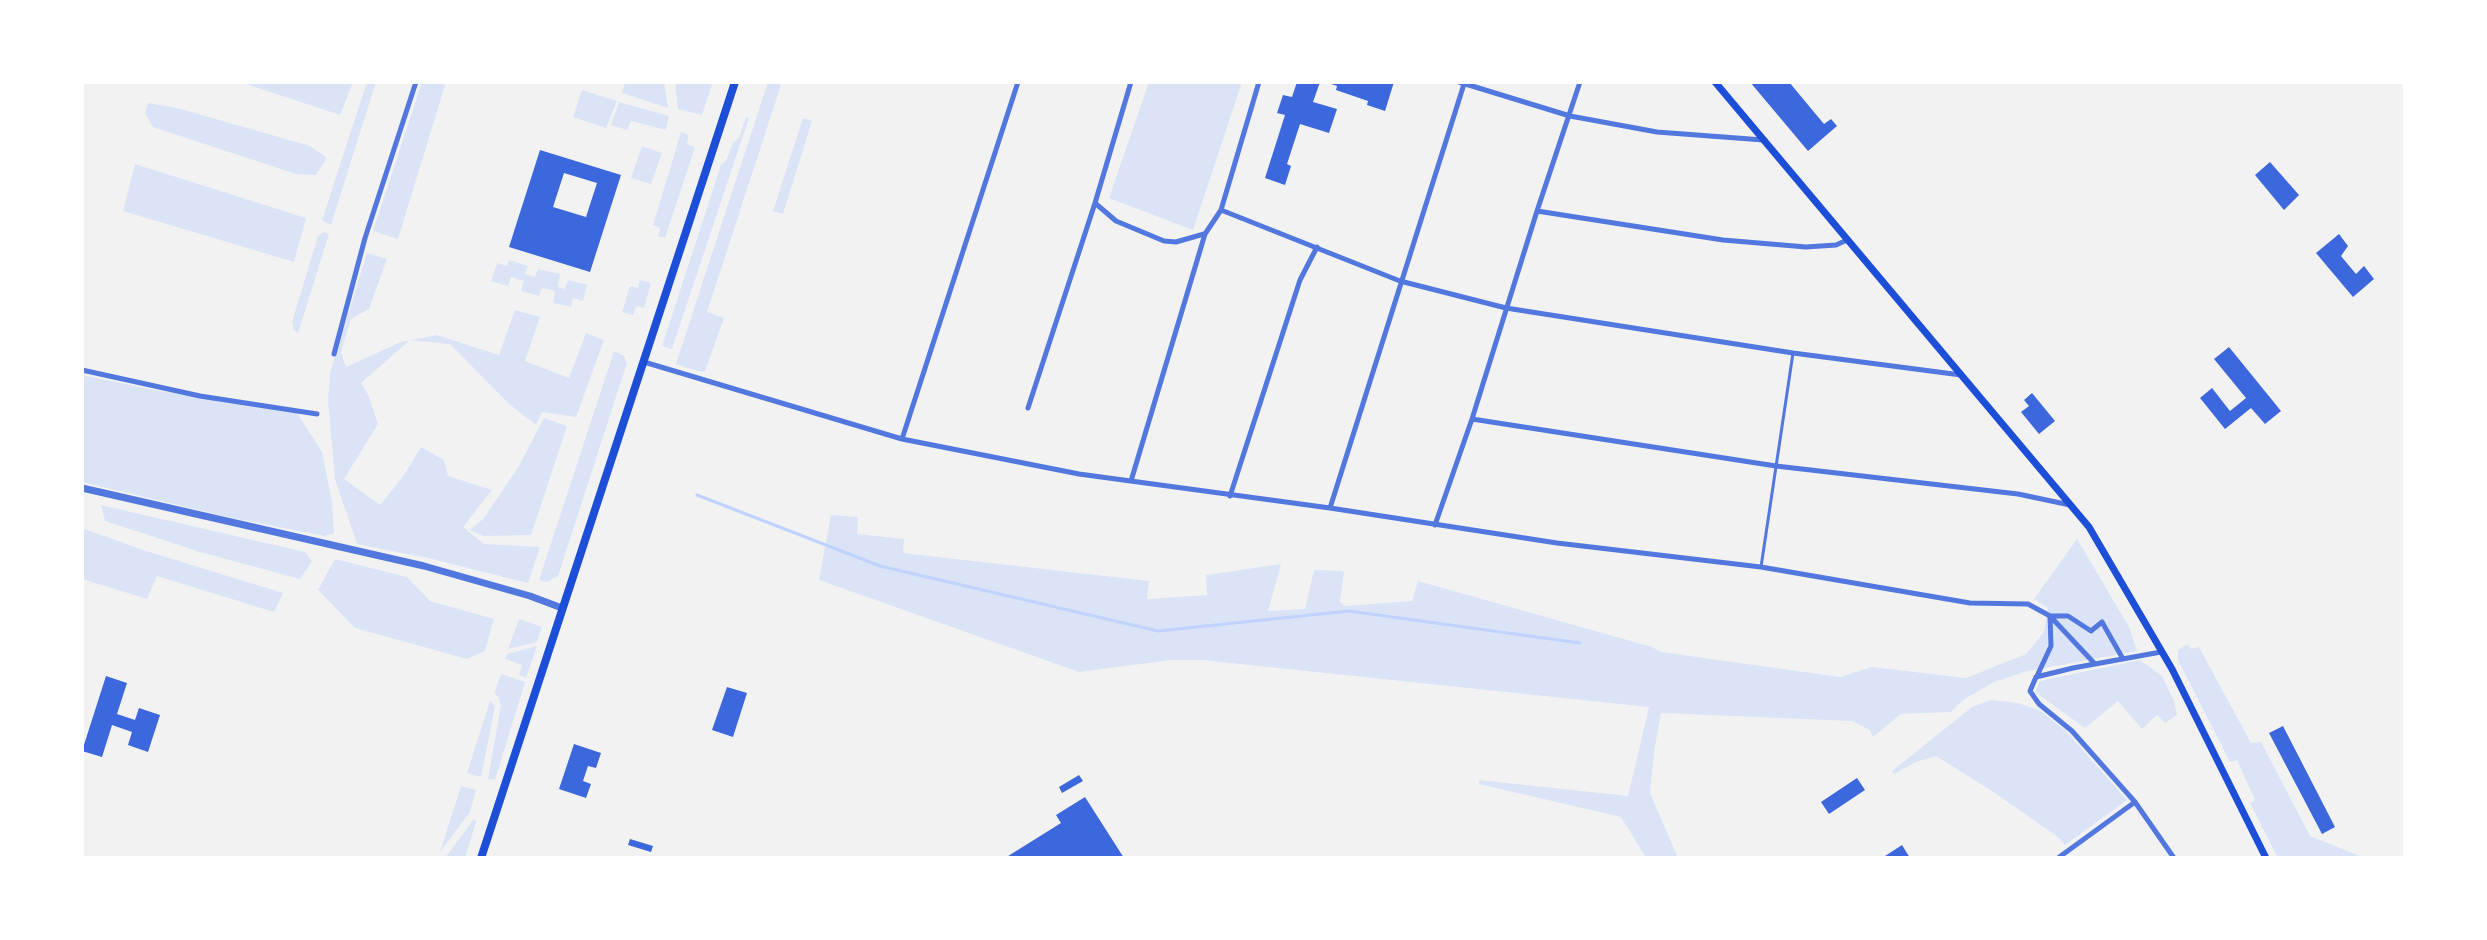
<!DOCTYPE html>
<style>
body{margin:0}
#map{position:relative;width:2487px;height:940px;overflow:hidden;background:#f2f2f2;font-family:"Fira Sans Condensed",sans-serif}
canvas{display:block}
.frame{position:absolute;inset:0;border:84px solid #fff;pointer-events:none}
</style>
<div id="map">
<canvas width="2487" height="940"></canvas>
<div class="frame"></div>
</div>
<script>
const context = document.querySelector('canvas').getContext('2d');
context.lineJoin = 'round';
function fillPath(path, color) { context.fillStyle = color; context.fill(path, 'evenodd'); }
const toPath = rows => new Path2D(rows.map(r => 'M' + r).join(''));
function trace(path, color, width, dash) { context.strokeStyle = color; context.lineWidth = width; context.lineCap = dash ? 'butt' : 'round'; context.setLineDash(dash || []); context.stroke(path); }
fillPath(toPath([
 [240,82,353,82,340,115],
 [367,82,376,82,331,225,322,220],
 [422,82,446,82,398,239,373,231],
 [625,82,664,82,668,108,622,93],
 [675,82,713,82,702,115,678,109],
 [768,82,782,82,707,312,724,318,705,371,701,372,676,364],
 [1149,82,1242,82,1193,230,1109,198],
 [582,90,617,101,606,128,573,117],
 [619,102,669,116,666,130,631,121,627,130,611,125],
 [148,103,177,108,310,146,327,158,316,175,296,174,153,127,145,113],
 [746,117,749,118,672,349,662,346,721,165,726,161,733,143,739,138],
 [803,118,812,121,783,214,773,211],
 [681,132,689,135,687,144,695,147,665,238,658,236,660,228,653,225],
 [642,146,662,153,651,184,631,178],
 [135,164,306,218,294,262,123,211],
 [324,232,329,234,298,333,294,330,292,322,318,236],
 [367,253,387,259,369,309,351,319,341,352,346,367,401,342,437,335,499,355,515,310,540,317,525,361,569,378,586,333,604,340,576,417,542,412,536,425,509,404,450,344,410,340,361,383,369,397,378,424,344,479,380,505,404,475,421,447,444,460,448,476,492,490,463,527,484,544,540,547,528,583,428,558,357,544,335,479,328,401,330,373],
 [509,260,528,266,525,274,535,277,538,269,560,274,558,287,565,289,568,280,587,285,583,301,573,298,571,307,553,303,555,291,542,288,539,296,521,291,524,281,511,277,508,286,491,281,497,263,507,266],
 [640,280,651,283,644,308,636,306,633,315,622,312,630,286,638,288],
 [614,351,624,356,627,363,558,576,547,582,539,580],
 [82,375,154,390,296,411,322,452,332,502,334,533,324,536,228,517,82,482],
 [544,418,567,426,531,535,483,536,470,530,484,518,519,466],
 [101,505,305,552,312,561,300,579,200,552,105,521],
 [831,515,858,517,857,534,904,539,903,553,1149,581,1147,599,1207,595,1206,575,1281,564,1268,611,1305,609,1314,570,1344,571,1340,602,1346,606,1412,601,1418,581,1652,647,1661,652,1840,677,1872,667,1966,678,2026,654,2044,632,2048,608,2034,599,2077,539,2129,627,2137,651,2028,671,1994,682,1963,700,1951,712,1901,714,1873,737,1870,730,1852,721,1661,713,1654,752,1650,793,1678,858,1646,858,1621,817,1479,784,1479,780,1628,796,1649,707,1202,660,1172,660,1079,672,819,580],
 [82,528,143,550,283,593,274,612,157,576,147,599,82,579],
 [335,559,407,577,430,601,494,619,485,651,467,659,355,628,318,590],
 [519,619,542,627,537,642,508,649],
 [2188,644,2191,649,2199,647,2251,743,2261,742,2310,836,2365,858,2278,858,2250,803,2255,800,2237,760,2230,762,2178,660,2178,650],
 [537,646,526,678,519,675,522,665,505,659,507,654],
 [2140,660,2162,676,2174,701,2177,715,2165,723,2157,715,2142,729,2118,701,2085,728,2035,692,2040,681],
 [501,674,525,682,495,780,488,779,501,705,498,696,494,694],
 [1991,700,2018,703,2039,710,2066,731,2127,800,2065,845,2058,837,1992,791,1936,756,1916,762,1894,774,1892,771,1972,707],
 [490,701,495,706,481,777,467,773],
 [461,786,476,790,470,812,440,852],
 [474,819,476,822,465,858,445,858]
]), '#dbe4f7');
trace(toPath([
 [697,495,880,566,1158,631,1349,611,1580,643]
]), '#bfd3fe', 3);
fillPath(toPath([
 [1297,82,1320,82,1313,102,1337,109,1329,133,1300,124,1287,164,1291,166,1285,185,1265,178,1285,115,1277,113,1283,95,1292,97],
 [1325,82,1394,82,1385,111,1367,105,1368,101,1336,90,1337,86],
 [1750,82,1789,82,1824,124,1831,119,1837,126,1808,151],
 [540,150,621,175,590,272,509,247],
 [564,173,597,183,586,217,553,207],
 [2270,162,2299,195,2284,210,2255,175],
 [2339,234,2348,246,2341,256,2356,274,2364,266,2374,279,2353,297,2316,253],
 [2229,347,2281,411,2265,424,2251,408,2225,429,2200,398,2212,388,2230,411,2246,398,2214,359],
 [2032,393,2055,421,2039,434,2021,412,2029,406,2024,400],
 [106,676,127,683,117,714,135,720,139,708,160,715,148,752,128,745,132,732,112,725,102,757,82,751],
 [727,687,747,693,733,737,712,730],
 [2283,726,2335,827,2322,834,2269,733],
 [574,744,601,753,596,768,588,766,583,781,591,784,586,798,559,789],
 [1079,775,1083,781,1062,793,1059,787],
 [1857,778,1865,790,1829,814,1821,802],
 [1085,797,1124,858,1005,858,1061,823,1056,815],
 [630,839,653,846,651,852,628,845],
 [1902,845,1910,858,1882,858]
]), '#3d67dc');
trace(toPath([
 [1761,567,1793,353]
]), '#5277de', 3);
trace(toPath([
 [1459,82,1570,116,1657,132,1763,140],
 [1095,203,1116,221,1164,241,1176,242,1204,234],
 [1221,210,1400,281,1506,308,1793,353,1961,375],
 [1537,211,1723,240,1806,247,1836,245,1847,240],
 [334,354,365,238,416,82],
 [644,362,902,439,1079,474,1330,508,1557,543,1761,567,1970,603,2028,604,2050,616,2095,664],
 [82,370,200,396,317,414],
 [1028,408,1095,203,1131,82],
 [1472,419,1776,466,2018,494,2070,505],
 [902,439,1018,82],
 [1131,481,1205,234,1221,210,1259,82],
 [1230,496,1300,280,1317,247],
 [1330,508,1464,84],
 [1435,525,1472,419,1537,211,1580,82],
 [2161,652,2073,668,2036,677,2030,691,2039,704,2072,731,2135,802,2174,858],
 [2037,676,2051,646,2050,616,2068,616,2091,631,2102,622,2123,659],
 [2058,858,2135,802]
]), '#5277de', 5);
trace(toPath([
 [82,488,424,566,530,596,562,608]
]), '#5277de', 7);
trace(toPath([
 [1715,82,2089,527,2172,669,2266,858]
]), '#1d4ed8', 7);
trace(toPath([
 [481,858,735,82]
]), '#1d4ed8', 8);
</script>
